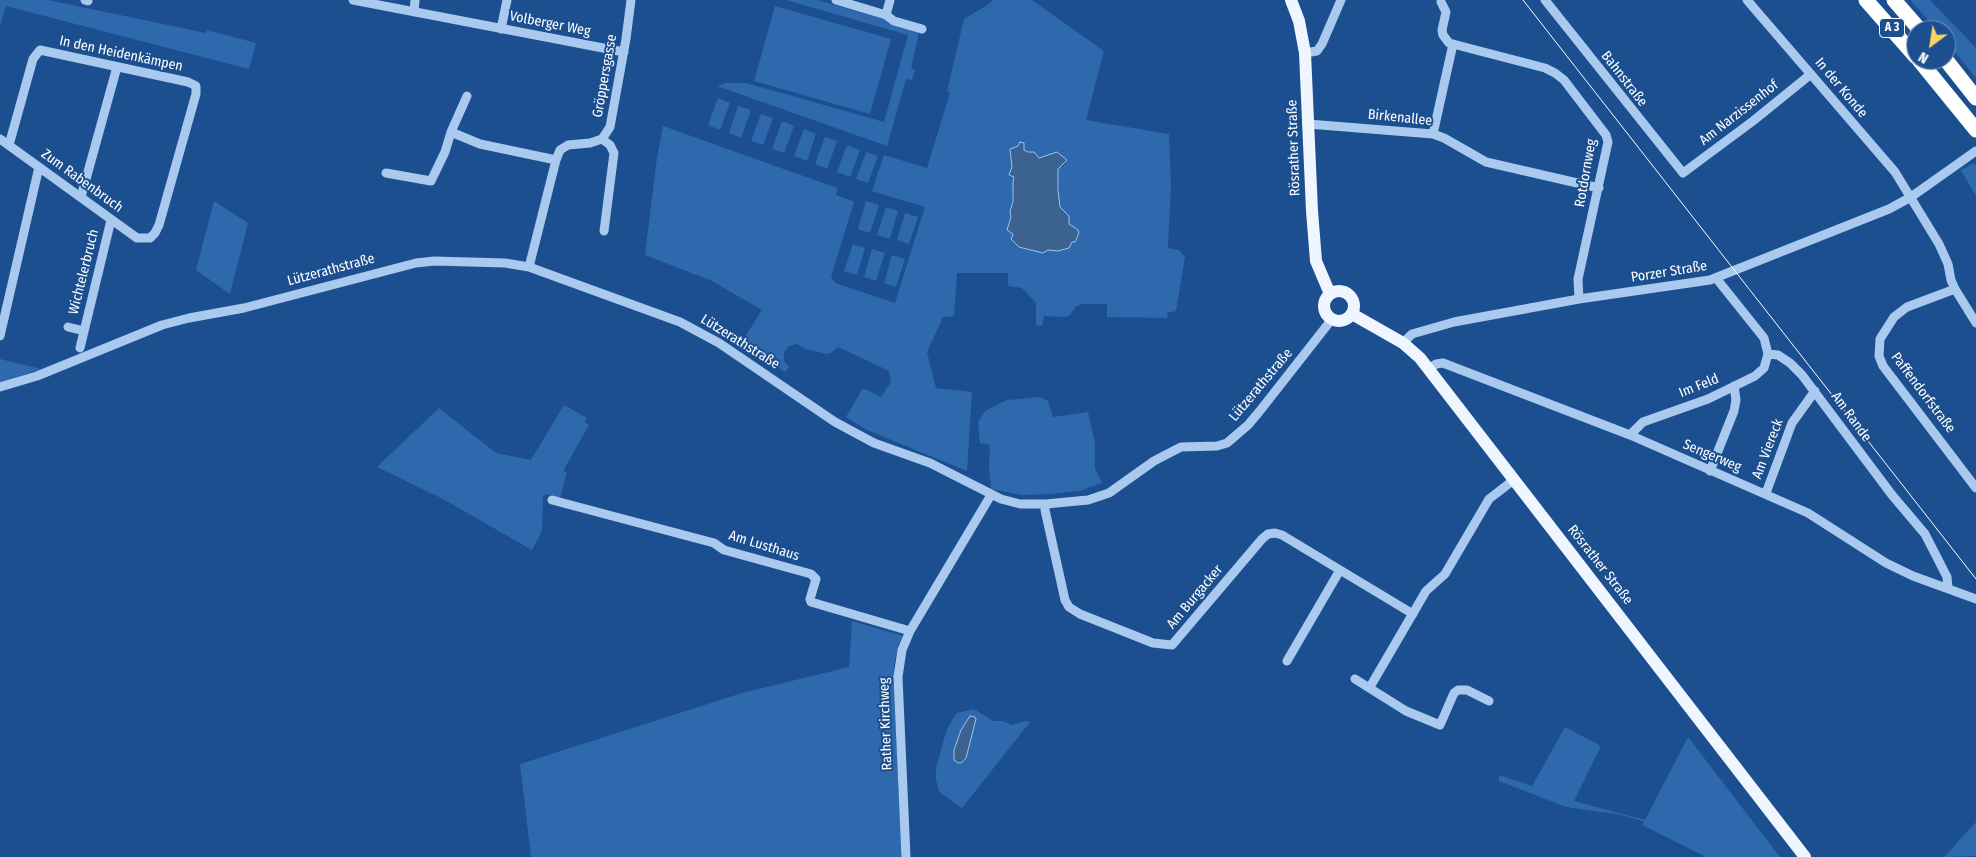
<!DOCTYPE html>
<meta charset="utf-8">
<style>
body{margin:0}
#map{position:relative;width:1976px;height:857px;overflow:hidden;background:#1b4f8f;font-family:"Fira Sans Condensed",sans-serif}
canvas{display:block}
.north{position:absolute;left:1906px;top:20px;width:50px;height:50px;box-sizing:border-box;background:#1b4f8f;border:1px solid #7695bc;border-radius:50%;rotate:211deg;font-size:14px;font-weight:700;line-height:20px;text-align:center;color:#fff}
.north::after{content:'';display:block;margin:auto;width:18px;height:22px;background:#ffd166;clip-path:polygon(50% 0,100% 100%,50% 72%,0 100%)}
</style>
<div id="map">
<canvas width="1976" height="857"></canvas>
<div class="north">N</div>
</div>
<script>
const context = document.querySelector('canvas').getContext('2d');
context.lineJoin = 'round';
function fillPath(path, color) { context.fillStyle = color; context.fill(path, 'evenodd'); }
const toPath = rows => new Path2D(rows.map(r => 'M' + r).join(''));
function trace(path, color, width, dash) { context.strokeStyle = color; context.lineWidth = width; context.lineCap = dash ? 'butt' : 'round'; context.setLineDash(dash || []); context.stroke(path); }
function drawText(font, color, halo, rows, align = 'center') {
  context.font = font + ' "Fira Sans Condensed",sans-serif'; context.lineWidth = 4; context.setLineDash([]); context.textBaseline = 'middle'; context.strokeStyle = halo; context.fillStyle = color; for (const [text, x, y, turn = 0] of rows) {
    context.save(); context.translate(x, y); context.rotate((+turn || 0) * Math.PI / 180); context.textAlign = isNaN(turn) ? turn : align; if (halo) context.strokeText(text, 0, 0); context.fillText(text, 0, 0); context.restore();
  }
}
fillPath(toPath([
 [0,0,48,0,206,33,207,30,256,43,249,69,6,6,0,26],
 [786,0,817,0,921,30,919,33,911,68,915,70,912,80,906,79,887,146,717,86,726,83,746,83,884,122,908,35],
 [993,0,1032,0,1104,51,1086,120,1169,134,1171,185,1168,248,1179,250,1185,257,1176,311,1167,313,1168,318,1107,317,1107,304,1083,304,1076,306,1070,315,1066,317,1044,316,1042,326,1036,325,1036,303,1022,288,1008,286,1008,273,957,273,954,316,943,317,927,352,936,388,972,392,967,471,867,430,846,417,863,388,881,397,891,382,889,371,838,347,831,353,827,354,806,349,797,344,789,346,784,352,784,361,789,367,785,372,741,343,762,310,712,281,645,255,657,158,663,126,837,188,836,195,854,202,831,277,835,283,895,303,925,207,872,191,884,155,927,168,950,93,947,91,964,19,989,4],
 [1018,146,1039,158,1057,152,1067,159,1065,164,1058,169,1059,202,1061,209,1069,219,1069,224,1077,230,1079,233,1075,242,1072,242,1069,248,1058,251,1048,250,1043,253,1016,243,1013,234,1007,230,1011,217,1010,212,1014,190,1014,177,1009,174,1012,167,1010,150],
 [1910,0,1930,0,1976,48,1976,78,1946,41,1946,30,1937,30],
 [775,6,891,39,870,114,754,81],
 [718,98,730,103,720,130,708,125],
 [738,106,751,110,741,138,729,133],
 [761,114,773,118,763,145,751,141],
 [782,121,794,126,784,153,772,149],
 [804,129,816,134,807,161,794,156],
 [825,137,837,141,827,169,815,164],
 [847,145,860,150,850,177,837,172],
 [866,152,878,156,868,183,856,179],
 [1974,163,1976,165,1976,196,1961,170],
 [214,201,248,223,230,294,196,270],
 [866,201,879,205,870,233,858,229],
 [886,207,898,211,890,239,877,235],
 [905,213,918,217,909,244,897,240],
 [853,244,865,248,857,275,844,271],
 [872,249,885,253,876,281,864,277],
 [892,255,905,259,896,287,884,283],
 [0,359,41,369,0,383],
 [1040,397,1048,401,1053,417,1088,412,1095,443,1095,468,1102,483,1079,491,1051,494,1022,495,991,489,989,467,990,445,980,443,978,422,985,411,1007,400],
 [564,405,587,418,585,422,589,425,563,471,567,472,560,498,546,494,543,497,542,531,532,550,443,499,377,467,439,408,496,453,531,460],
 [852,621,903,636,898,645,894,666,894,687,899,801,903,857,531,857,520,764,742,693,849,667],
 [974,709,993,721,1003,721,1012,725,1026,721,1030,722,962,808,941,793,938,789,936,779,936,768,946,732,952,720,957,713],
 [976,719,966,758,964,761,954,760,954,750,961,730],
 [1565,727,1601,746,1574,801,1645,820,1688,737,1780,857,1706,857,1642,825,1644,822,1633,818,1616,814,1566,807,1499,781,1499,775,1532,786],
 [1976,822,1976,856,1944,857]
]), '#2e69ad');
const water = toPath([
 [1020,142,1024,143,1024,150,1028,152,1034,152,1039,158,1057,152,1067,160,1058,169,1058,190,1060,207,1069,216,1069,224,1078,230,1079,233,1075,242,1072,242,1069,248,1058,251,1048,250,1043,253,1019,247,1011,239,1013,234,1007,230,1011,217,1010,212,1013,201,1013,182,1014,177,1009,175,1012,167,1010,149,1018,146,1020,142],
 [970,716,975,717,976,719,966,758,961,763,958,763,954,760,954,750,961,730,970,716]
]);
fillPath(water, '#3c6290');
trace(water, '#9cc4f0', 1);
trace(toPath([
 [85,0,88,1],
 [353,0,624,52],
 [836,0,886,15,894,21,922,29],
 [1545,0,1683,173,1753,121,1811,74],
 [1747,0,1895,172,1939,244,1948,264,1951,280,1955,289,1976,323],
 [1441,2,1446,12,1442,30,1443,35,1449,43,1545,68,1555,73,1564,80,1606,135,1608,142,1578,279,1579,299],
 [414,12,415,0],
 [886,15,890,0],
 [501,29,507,0],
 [1305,53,1317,51,1322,44,1341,0],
 [1308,124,1433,134,1444,138,1486,162,1599,188],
 [451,132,467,96],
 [1433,134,1453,44],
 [0,139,137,238,150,238,155,233,159,225,196,94,196,86,188,82,40,50,33,59,9,145],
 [602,139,610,145,614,153,604,231],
 [386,173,431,181,445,152,451,132,480,144,556,160],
 [81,197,117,67],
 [529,267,556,160,560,150,568,145,590,143,602,139,610,127,626,39,631,0],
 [1716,278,1764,338,1768,354,1778,355,1790,363,1802,375,1892,495,1925,534,1947,577,1948,588],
 [1955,289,1907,307,1894,317,1880,339,1879,356,1883,366,1976,488],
 [68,327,84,331],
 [0,336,39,167],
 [1403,343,1412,334,1454,322,1579,299,1710,280,1889,209,1911,197,1976,151],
 [80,348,111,220],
 [1429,369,1436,364,1443,363,1630,435,1808,513,1886,563,1913,576,1976,599],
 [0,387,37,376,162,325,189,318,244,308,416,263,434,261,505,263,529,267,680,322,719,343,835,422,874,443,930,463,1001,499,1020,504,1046,504,1088,500,1109,493,1154,461,1181,447,1217,446,1227,443,1248,425,1259,412,1332,319],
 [1630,435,1643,422,1708,399,1755,376,1764,368,1768,354],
 [1710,471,1734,411,1736,400,1734,386],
 [1766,493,1792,423,1815,391],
 [552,500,714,543,724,550,811,574,816,579,810,599,811,602,910,631],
 [1046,504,1045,510,1065,600,1069,607,1080,614,1153,643,1172,645,1262,539,1268,534,1275,533,1282,535,1413,614],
 [1287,661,1340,570],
 [1355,679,1406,711,1440,725,1454,693,1458,690,1467,690,1489,701],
 [1370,687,1426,591,1445,574,1489,499,1515,479],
 [906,857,898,677,902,650,910,631,991,495]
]), '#a9c9ee', 9);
trace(toPath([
 [1291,0,1299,21,1305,53,1312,211,1316,261,1330,294],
 '1324 306a15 15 0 1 1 30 0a15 15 0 1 1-30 0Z',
 [1352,314,1403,343,1420,358,1805,857]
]), '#f0f6ff', 12);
trace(toPath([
 [1866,0,1916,57],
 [1894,0,1920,30],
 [1919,60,1976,130],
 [1946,60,1976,98]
]), '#fff', 15);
trace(toPath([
 [1523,0,1976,579]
]), '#fff', 1);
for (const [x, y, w] of [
 [1892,28,25]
]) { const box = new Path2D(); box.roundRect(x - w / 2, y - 9.5, w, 19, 4); context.fillStyle = '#1b4f8f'; context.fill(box); trace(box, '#fff', 1); }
drawText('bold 12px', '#fff', null, [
 ["A 3",1892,28]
]);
drawText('14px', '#fff', '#1b4f8f', [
 ["Volberger Weg",550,24,11],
 ["In den Heidenkämpen",121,54,12],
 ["Gröppersgasse",605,76,-80],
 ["Bahnstraße",1624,79,52],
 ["In der Konde",1841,88,50],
 ["Am Narzissenhof",1739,113,-38],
 ["Birkenallee",1400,118,6],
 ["Rösrather Straße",1294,148,-92],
 ["Rotdornweg",1586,173,-80],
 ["Zum Rabenbruch",82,181,36],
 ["Lützerathstraße",331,270,-15],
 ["Wichtelerbruch",84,272,-76],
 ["Porzer Straße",1669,272,-9],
 ["Lützerathstraße",740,342,32],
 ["Lützerathstraße",1261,385,-50],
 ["Im Feld",1699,386,-22],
 ["Paffendorfstraße",1923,393,53],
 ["Am Rande",1851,417,54],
 ["Am Viereck",1768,449,-69],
 ["Sengerweg",1712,456,23],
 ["Am Lusthaus",764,546,17],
 ["Rösrather Straße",1600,565,52],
 ["Am Burgacker",1195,597,-50],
 ["Rather Kirchweg",886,724,-92]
]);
</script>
